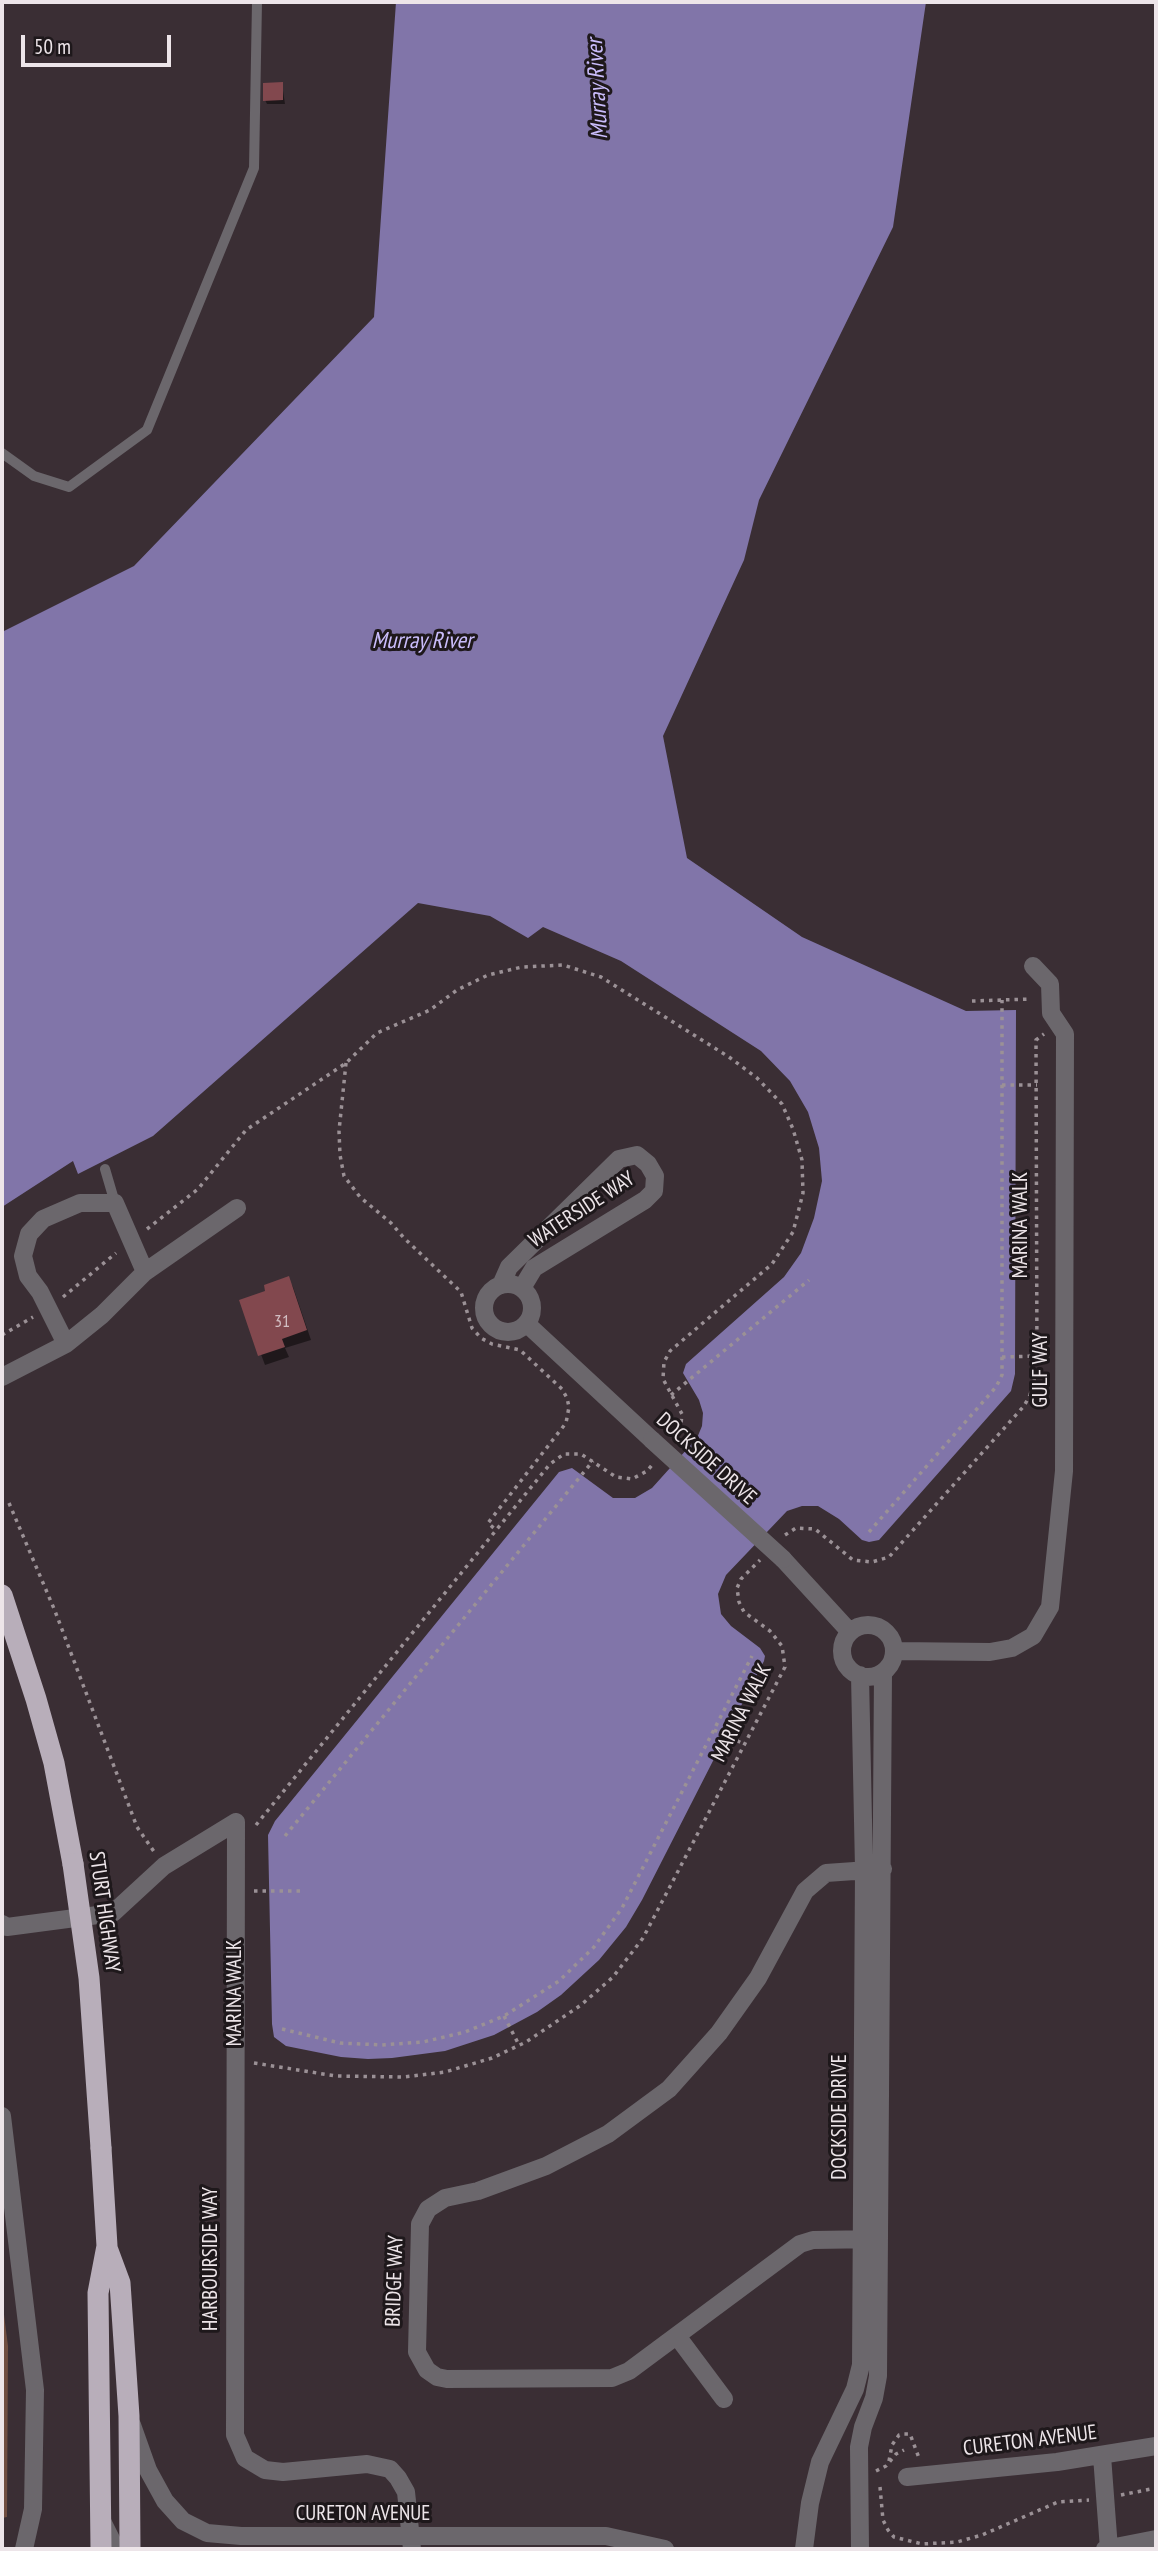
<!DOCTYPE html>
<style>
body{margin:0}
#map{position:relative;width:1158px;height:2551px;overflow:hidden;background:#3a2e34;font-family:"PT Sans Narrow",sans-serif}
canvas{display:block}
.frame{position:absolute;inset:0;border:4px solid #ede5e9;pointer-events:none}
.scale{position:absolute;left:21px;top:35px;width:150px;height:32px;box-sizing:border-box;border:4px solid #ede5e9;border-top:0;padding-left:9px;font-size:21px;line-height:24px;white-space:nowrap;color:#ede5e9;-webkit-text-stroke:5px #1e181b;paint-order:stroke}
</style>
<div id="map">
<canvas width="1158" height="2551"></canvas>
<div class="frame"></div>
<div class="scale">50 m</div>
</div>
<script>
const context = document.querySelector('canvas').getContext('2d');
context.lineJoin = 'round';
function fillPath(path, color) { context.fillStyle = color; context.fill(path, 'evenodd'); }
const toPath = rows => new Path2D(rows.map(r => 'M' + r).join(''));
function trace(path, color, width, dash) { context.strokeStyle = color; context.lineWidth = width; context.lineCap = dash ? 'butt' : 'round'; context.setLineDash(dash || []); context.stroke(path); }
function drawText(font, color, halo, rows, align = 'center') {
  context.font = font + ' "PT Sans Narrow",sans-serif'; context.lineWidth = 6; context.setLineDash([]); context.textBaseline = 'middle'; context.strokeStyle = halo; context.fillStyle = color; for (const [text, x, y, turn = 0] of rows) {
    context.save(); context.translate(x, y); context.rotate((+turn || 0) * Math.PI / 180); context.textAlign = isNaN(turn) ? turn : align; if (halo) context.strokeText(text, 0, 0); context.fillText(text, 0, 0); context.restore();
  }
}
fillPath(toPath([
 [2,2299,8,2346,7,2517,2,2518]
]), '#704e41');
fillPath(toPath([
 [396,2,926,2,893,227,759,500,744,560,663,736,687,858,802,937,966,1011,1016,1010,1015,1374,1011,1391,879,1540,869,1542,862,1540,839,1519,818,1506,802,1506,787,1511,726,1575,718,1594,721,1614,731,1626,760,1648,765,1656,764,1661,642,1900,626,1927,599,1960,561,1995,537,2012,494,2035,445,2051,392,2058,368,2059,341,2057,286,2046,274,2037,272,2024,268,1835,275,1821,559,1472,572,1468,613,1498,635,1498,652,1488,697,1438,702,1426,703,1413,699,1400,683,1373,686,1364,784,1277,801,1253,814,1218,822,1181,819,1148,808,1112,790,1081,761,1051,621,961,543,927,528,938,490,916,418,903,153,1136,78,1174,73,1161,2,1207,2,632,134,566,374,317]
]), '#8175a9');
fillPath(toPath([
 [282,84,285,104,267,104,265,100],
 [288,1278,293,1287,311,1340,285,1348,289,1357,265,1365,241,1301,268,1292]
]), '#0007');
fillPath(toPath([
 [283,82,283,100,263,101,263,83],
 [289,1276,307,1330,282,1339,285,1347,258,1356,239,1300,265,1291,264,1285]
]), '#82484e');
trace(toPath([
 [972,1001,1031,999],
 [346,1063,339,1131,340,1155,344,1176,360,1197,391,1223,404,1238,461,1292,472,1328,481,1338,492,1344,520,1350,562,1389,567,1398,569,1407,566,1423,488,1523,496,1530],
 [1002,1085,1037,1085],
 [147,1229,198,1189,246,1130,346,1063,377,1033,430,1010,457,990,488,975,522,967,563,965,601,977,729,1057,757,1078,782,1104,793,1129,802,1160,803,1193,793,1232,772,1264,670,1351,664,1362,663,1379,682,1414,680,1433,676,1438],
 [63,1297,116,1253],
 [2,1335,33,1317],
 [1002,1357,1035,1356],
 [671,1395,809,1280],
 [9,1503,55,1611,137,1827,155,1853],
 [869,1532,996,1387,1002,1375,1002,1000],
 [785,1535,796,1528,815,1529,853,1560,872,1562,889,1557,1024,1406,1030,1395,1037,1369,1036,1040,1044,1034],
 [714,1730,744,1744],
 [256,1825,550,1464,564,1454,581,1454,616,1477,632,1479,647,1471,652,1465],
 [285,1836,593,1461],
 [254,1891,301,1891],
 [504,2016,519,2045],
 [282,2029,340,2043,382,2045,423,2042,465,2032,504,2016,559,1981,594,1947,622,1908,752,1656],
 [254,2063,336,2076,404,2077,445,2072,492,2058,526,2042,581,2005,613,1977,643,1938,785,1667,782,1646,770,1631,744,1612,739,1602,737,1588,741,1579,760,1560],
 [889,2461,892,2445,899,2435,904,2434,910,2434,919,2458],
 [876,2471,886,2466,896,2454,904,2450],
 [880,2487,883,2520,888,2530,894,2537,922,2544,957,2542,982,2535,1058,2502,1089,2500],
 [1121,2495,1156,2488]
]), '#9b9196', 3.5, [3.5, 5]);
trace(toPath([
 [2,453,34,476,69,487,147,430,254,168,257,2],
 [105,1169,115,1203]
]), '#6b676c', 10);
trace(toPath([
 [145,1272,237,1208],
 '484 1308a24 24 0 1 1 48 0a24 24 0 1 1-48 0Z',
 [501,1285,509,1267,619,1159,637,1155,648,1164,655,1176,654,1191,645,1200,534,1268,522,1288],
 [527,1324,652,1440],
 [2,1377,66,1344,102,1315,145,1272,115,1203,80,1203,43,1219,29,1234,23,1256,28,1276,40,1292,66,1344],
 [783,1559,850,1632],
 '842 1651a26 26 0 1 1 52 0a26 26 0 1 1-52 0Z',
 [895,1651,990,1652,1012,1648,1033,1636,1050,1607,1064,1471,1065,1034,1051,1013,1050,984,1033,966],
 [236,1822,235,2435,245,2458,265,2470,283,2472,367,2464,390,2469,398,2478,406,2492,412,2549],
 [2,1924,7,1927,113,1913,164,1866,236,1822],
 [2,2116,35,2390,33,2509,24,2549],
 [879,2239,813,2240,800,2244,629,2371,612,2378,447,2379,437,2377,427,2370,417,2352,420,2224,428,2209,445,2198,478,2191,546,2166,608,2134,669,2089,719,2033,758,1978,805,1891,826,1873,883,1869],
 [677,2336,724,2399],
 [132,2425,148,2470,165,2501,183,2521,207,2533,241,2536,606,2536,665,2549],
 [1102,2456,1109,2549],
 [907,2477,1057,2462,1156,2446],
 [102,2521,116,2549],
 [804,2549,810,2503,820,2462,855,2389,861,2365,864,1869,860,1675],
 [860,2549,859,2447,863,2427,874,2398,878,2376,883,1672],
 [1105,2549,1156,2539]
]), '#6b676c', 18);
trace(toPath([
 [2,1595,36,1699,54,1763,73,1864],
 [107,2248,120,2283,129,2416,130,2549],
 [101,2549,98,2293,107,2246,101,2148]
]), '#b8aeba', 21);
trace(toPath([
 [652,1440,783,1559]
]), '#6b676c', 18);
trace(toPath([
 [73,1864,89,1978,101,2148]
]), '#b8aeba', 21);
drawText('18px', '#d2bec2', null, [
 ["31",282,1322]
]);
drawText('21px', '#ede5e9', '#1e181b', [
 ["WATERSIDE WAY",582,1210,-33],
 ["MARINA WALK",1021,1225,-90],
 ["GULF WAY",1041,1370,-90],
 ["DOCKSIDE DRIVE",706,1459,42],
 ["MARINA WALK",742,1713,-63],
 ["STURT HIGHWAY",104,1912,82],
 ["MARINA WALK",235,1993,-90],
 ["DOCKSIDE DRIVE",840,2117,-90],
 ["HARBOURSIDE WAY",211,2259,-90],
 ["BRIDGE WAY",395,2281,-88],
 ["CURETON AVENUE",1030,2441,-7],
 ["CURETON AVENUE",363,2514]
]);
drawText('italic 23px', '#cabdfb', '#1e181b', [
 ["Murray River",598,89,-93],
 ["Murray River",422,641]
]);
</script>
